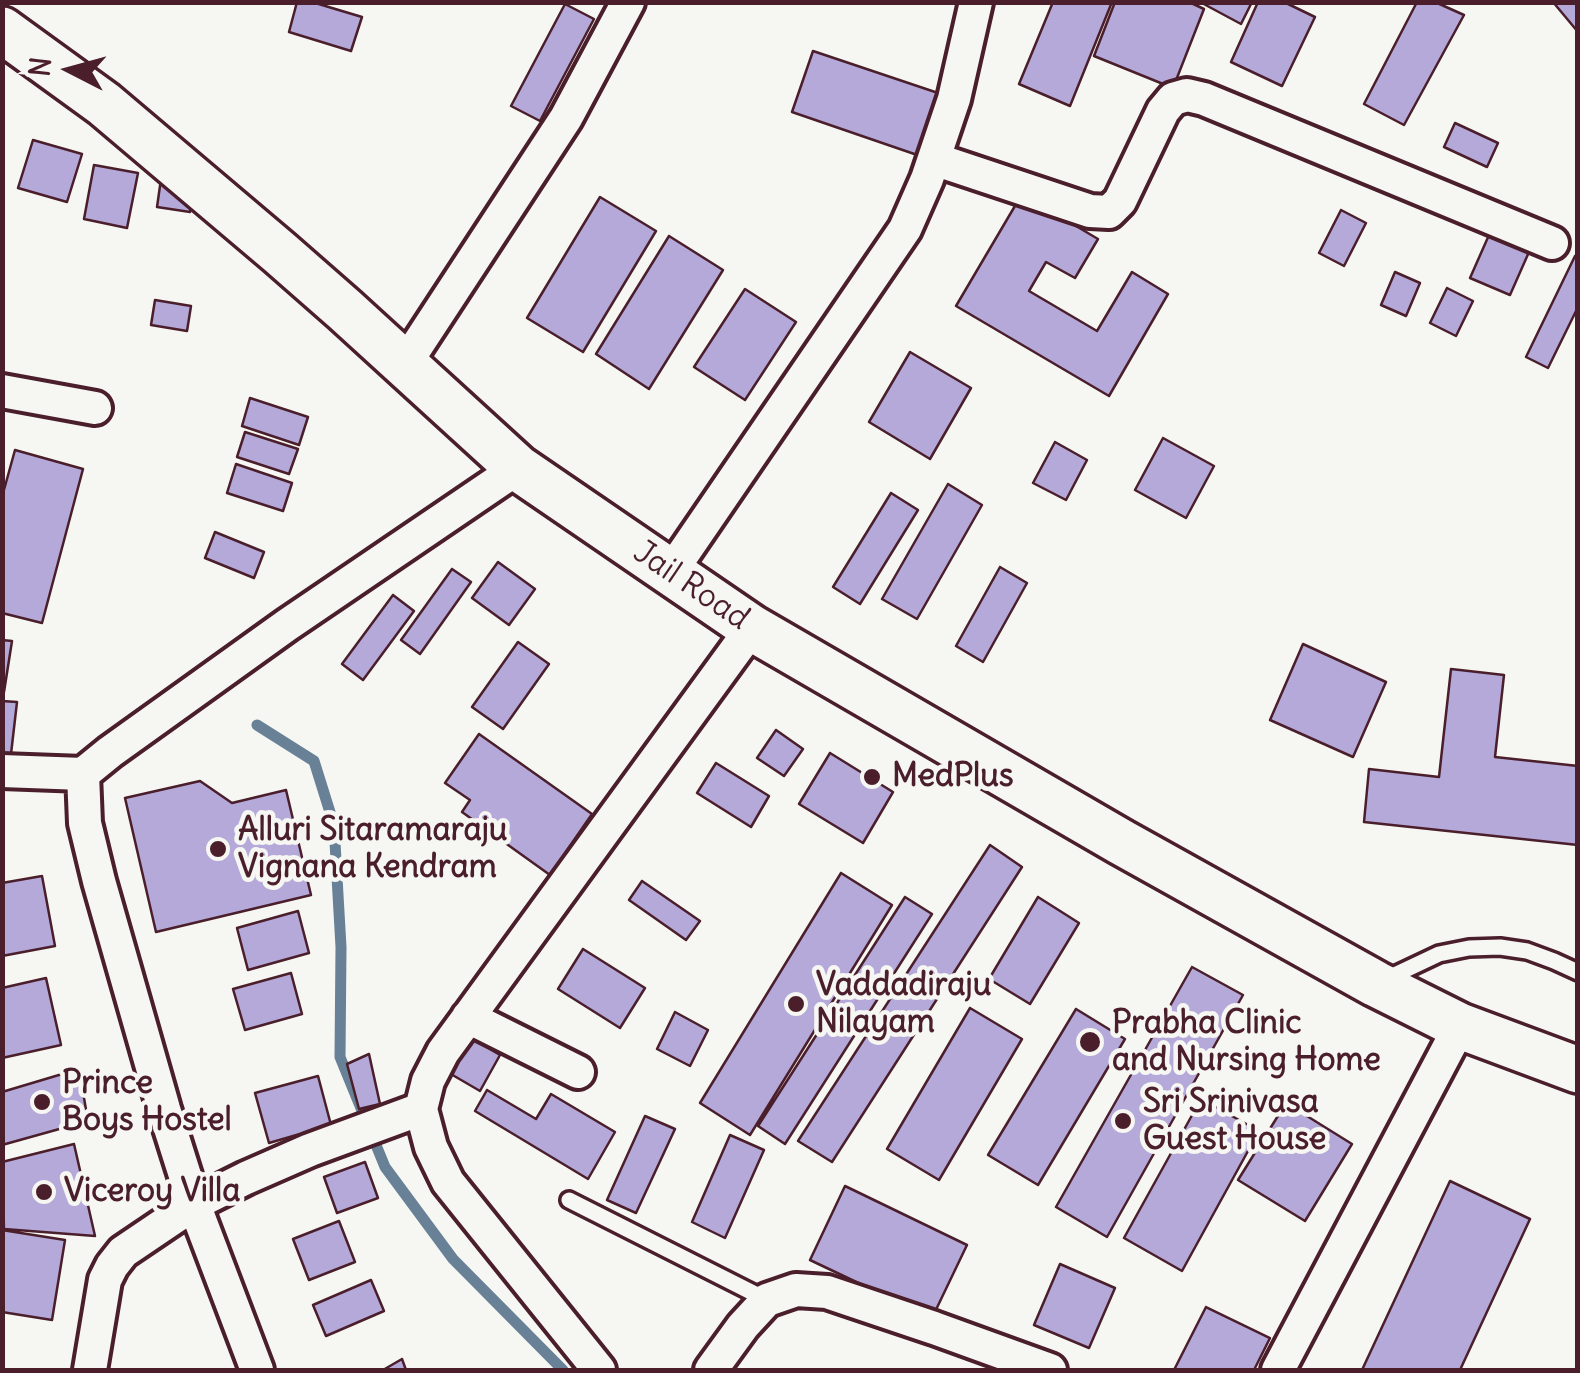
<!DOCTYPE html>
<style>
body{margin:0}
#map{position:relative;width:1580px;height:1373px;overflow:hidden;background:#f6f6f2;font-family:Delius,sans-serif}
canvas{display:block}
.frame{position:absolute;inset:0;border:5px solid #4a1f2b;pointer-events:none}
.north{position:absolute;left:20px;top:20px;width:100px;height:100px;-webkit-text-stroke:8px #f6f6f2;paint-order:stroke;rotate:276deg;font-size:28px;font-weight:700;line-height:40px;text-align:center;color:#4a1f2b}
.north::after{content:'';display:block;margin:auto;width:35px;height:45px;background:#4a1f2b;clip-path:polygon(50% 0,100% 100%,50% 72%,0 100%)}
</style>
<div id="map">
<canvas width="1580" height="1373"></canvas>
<div class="frame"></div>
<div class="north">N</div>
</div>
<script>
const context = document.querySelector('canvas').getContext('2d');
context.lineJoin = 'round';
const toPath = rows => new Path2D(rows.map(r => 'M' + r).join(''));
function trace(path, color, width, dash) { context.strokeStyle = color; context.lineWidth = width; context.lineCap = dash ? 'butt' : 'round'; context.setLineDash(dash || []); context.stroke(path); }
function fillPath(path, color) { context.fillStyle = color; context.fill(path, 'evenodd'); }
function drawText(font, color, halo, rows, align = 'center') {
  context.font = font + ' Delius,sans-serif'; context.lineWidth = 9; context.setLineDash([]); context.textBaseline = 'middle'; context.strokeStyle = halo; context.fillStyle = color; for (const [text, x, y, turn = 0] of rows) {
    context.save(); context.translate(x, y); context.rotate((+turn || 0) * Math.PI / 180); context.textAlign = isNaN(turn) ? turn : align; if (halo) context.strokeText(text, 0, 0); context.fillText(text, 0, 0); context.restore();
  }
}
trace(toPath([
 [257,725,314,761,334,825,341,947,340,1057,385,1167,453,1259,563,1370]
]), '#688196', 11);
const building = toPath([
 [297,2,312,2,362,17,351,51,289,32,297,2],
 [1053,2,1112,2,1070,106,1019,84,1053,2],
 [1115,2,1189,2,1204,9,1173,88,1094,56,1115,2],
 [1200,2,1252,2,1241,24,1200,2],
 [1258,2,1284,2,1315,17,1282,86,1231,62,1258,2],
 [1417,2,1435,2,1464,15,1404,125,1364,104,1417,2],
 [1553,2,1578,2,1578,32,1553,2],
 [565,4,594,19,540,121,511,106,565,4],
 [813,51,947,96,926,158,792,112,813,51],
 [1455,123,1498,143,1487,167,1444,147,1455,123],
 [33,140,82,154,67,202,18,188,33,140],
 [94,165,138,173,127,228,84,219,94,165],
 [161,179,194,184,190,212,157,207,161,179],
 [1022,194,1098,239,1075,278,1046,262,1029,291,1097,331,1132,272,1168,294,1109,396,956,306,1022,194],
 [600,197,656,231,583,352,527,318,600,197],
 [1341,210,1366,223,1344,266,1319,253,1341,210],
 [1489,235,1529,252,1510,295,1470,278,1489,235],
 [669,236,723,270,649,389,596,354,669,236],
 [1575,256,1578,258,1578,307,1548,368,1526,357,1575,256],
 [1395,272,1420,283,1406,316,1381,305,1395,272],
 [1447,288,1473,301,1456,336,1430,323,1447,288],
 [745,289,796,322,745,400,694,367,745,289],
 [155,300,191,306,187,331,151,325,155,300],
 [910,352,971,388,930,459,869,422,910,352],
 [250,398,308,417,299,445,242,426,250,398],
 [245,432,298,449,289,474,237,457,245,432],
 [1163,438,1214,466,1186,518,1135,490,1163,438],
 [1055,442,1087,460,1066,500,1033,483,1055,442],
 [15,450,83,469,42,623,2,613,2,497,15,450],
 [236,464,292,483,283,511,227,493,236,464],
 [948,484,982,505,917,619,882,599,948,484],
 [891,493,918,510,860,604,833,587,891,493],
 [215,532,264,552,254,578,205,558,215,532],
 [498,562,535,589,509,625,472,598,498,562],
 [1000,567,1027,583,983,662,956,646,1000,567],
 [452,569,471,582,420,654,401,640,452,569],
 [393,595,414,611,363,680,342,664,393,595],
 [2,640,12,641,4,692,2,692,2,640],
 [518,642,549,664,503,729,472,707,518,642],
 [1303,644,1386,682,1353,757,1270,720,1303,644],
 [1451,669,1504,675,1495,757,1578,766,1578,845,1364,822,1369,769,1439,777,1451,669],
 [2,701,17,702,11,754,2,753,2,701],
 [776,730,803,749,784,776,757,758,776,730],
 [479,734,592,814,550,875,462,812,470,800,445,783,479,734],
 [830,753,893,792,863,843,799,804,830,753],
 [716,763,769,796,751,827,697,793,716,763],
 [200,781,232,803,286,790,311,895,156,932,125,798,200,781],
 [990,845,1022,867,832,1162,798,1141,990,845],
 [841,873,892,905,750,1135,700,1103,841,873],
 [42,876,55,946,2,956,2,883,42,876],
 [642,881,700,921,686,940,629,900,642,881],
 [905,897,932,914,785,1144,758,1126,905,897],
 [1038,897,1079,923,1030,1004,989,979,1038,897],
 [298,911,309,953,248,970,237,928,298,911],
 [583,949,645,988,620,1028,558,989,583,949],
 [1192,967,1243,995,1107,1237,1056,1207,1192,967],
 [291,973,302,1014,245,1030,233,989,291,973],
 [46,978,61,1045,2,1058,2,988,46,978],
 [970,1008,1022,1039,939,1180,887,1149,970,1008],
 [1076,1009,1125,1039,1038,1185,988,1155,1076,1009],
 [675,1012,708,1030,690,1066,657,1049,675,1012],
 [465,1034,500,1055,480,1091,444,1070,465,1034],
 [369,1054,380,1104,359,1109,347,1064,369,1054],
 [79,1069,88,1121,2,1145,2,1092,79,1069],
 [318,1076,331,1125,269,1143,255,1093,318,1076],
 [487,1090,536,1119,551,1094,615,1132,588,1179,475,1111,487,1090],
 [1201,1099,1259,1131,1182,1271,1124,1238,1201,1099],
 [1286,1103,1352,1144,1305,1221,1238,1180,1286,1103],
 [645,1116,675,1129,636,1213,607,1200,645,1116],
 [730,1135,764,1150,725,1238,692,1222,730,1135],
 [74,1144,95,1236,4,1229,2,1162,74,1144],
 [365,1162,378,1198,337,1213,324,1177,365,1162],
 [1450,1181,1530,1219,1460,1370,1362,1370,1450,1181],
 [845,1186,967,1245,932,1318,810,1260,845,1186],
 [339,1221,355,1262,309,1280,293,1239,339,1221],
 [2,1230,65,1240,52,1320,2,1312,2,1230],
 [1060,1264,1115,1288,1089,1348,1034,1325,1060,1264],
 [371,1280,384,1311,326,1336,313,1305,371,1280],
 [1206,1307,1270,1338,1254,1370,1174,1370,1206,1307],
 [402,1359,406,1370,383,1370,402,1359]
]);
fillPath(building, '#b5a9da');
trace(building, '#4a1f2b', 2.5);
const lane = toPath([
 [1384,980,1439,954,1469,948,1500,947,1527,951,1554,961,1578,972],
 [569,1200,767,1300]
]);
const street = toPath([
 [934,159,1090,211,1109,212,1120,201,1163,111,1173,99,1187,95,1204,99,1552,243],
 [405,364,566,118,628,2],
 [2,391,95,408],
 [670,573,905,229,927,179,954,99,976,2],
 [2,771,83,774],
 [468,1017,578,1072],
 [90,1370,105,1280,112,1266,123,1252,194,1204,246,1178,310,1150,421,1109],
 [257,1370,194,1204,164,1109,99,881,85,823,83,774,110,752,287,625,518,468],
 [599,1370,448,1182,431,1147,421,1109,428,1081,443,1052,752,628],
 [711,1370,743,1326,767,1300,796,1290,827,1292,934,1328,1050,1370],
 [1278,1370,1460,1026]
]);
const secondary = toPath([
 [2,30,104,104,280,253,345,310,518,468,752,628,1121,842,1376,984,1460,1026,1578,1070]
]);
trace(lane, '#4a1f2b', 22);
trace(street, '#4a1f2b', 40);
trace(secondary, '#4a1f2b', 52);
trace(lane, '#f6f6f2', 15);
trace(street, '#f6f6f2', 32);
trace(secondary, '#f6f6f2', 45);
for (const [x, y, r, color] of [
 [872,777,10,"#4a1f2b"],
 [218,849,10,"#4a1f2b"],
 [796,1004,10,"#4a1f2b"],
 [1090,1042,12,"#4a1f2b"],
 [42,1102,10,"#4a1f2b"],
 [1123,1121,10,"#4a1f2b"],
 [44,1192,10,"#4a1f2b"]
]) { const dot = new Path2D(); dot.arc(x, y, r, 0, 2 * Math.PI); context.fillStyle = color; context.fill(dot); trace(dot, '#f6f6f2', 4); }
drawText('32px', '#4a1f2b', '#f6f6f2', [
 ["Jail Road",691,586,34]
]);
drawText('bold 32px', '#4a1f2b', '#f6f6f2', [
 ["MedPlus",892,777],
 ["Alluri Sitaramaraju",238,831],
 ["Vignana Kendram",238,868],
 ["Vaddadiraju",816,986],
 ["Nilayam",816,1023],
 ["Prabha Clinic",1112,1024],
 ["and Nursing Home",1112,1061],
 ["Prince",62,1084],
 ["Boys Hostel",62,1121],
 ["Sri Srinivasa",1143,1103],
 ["Guest House",1143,1140],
 ["Viceroy Villa",64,1192]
], 'left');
</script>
